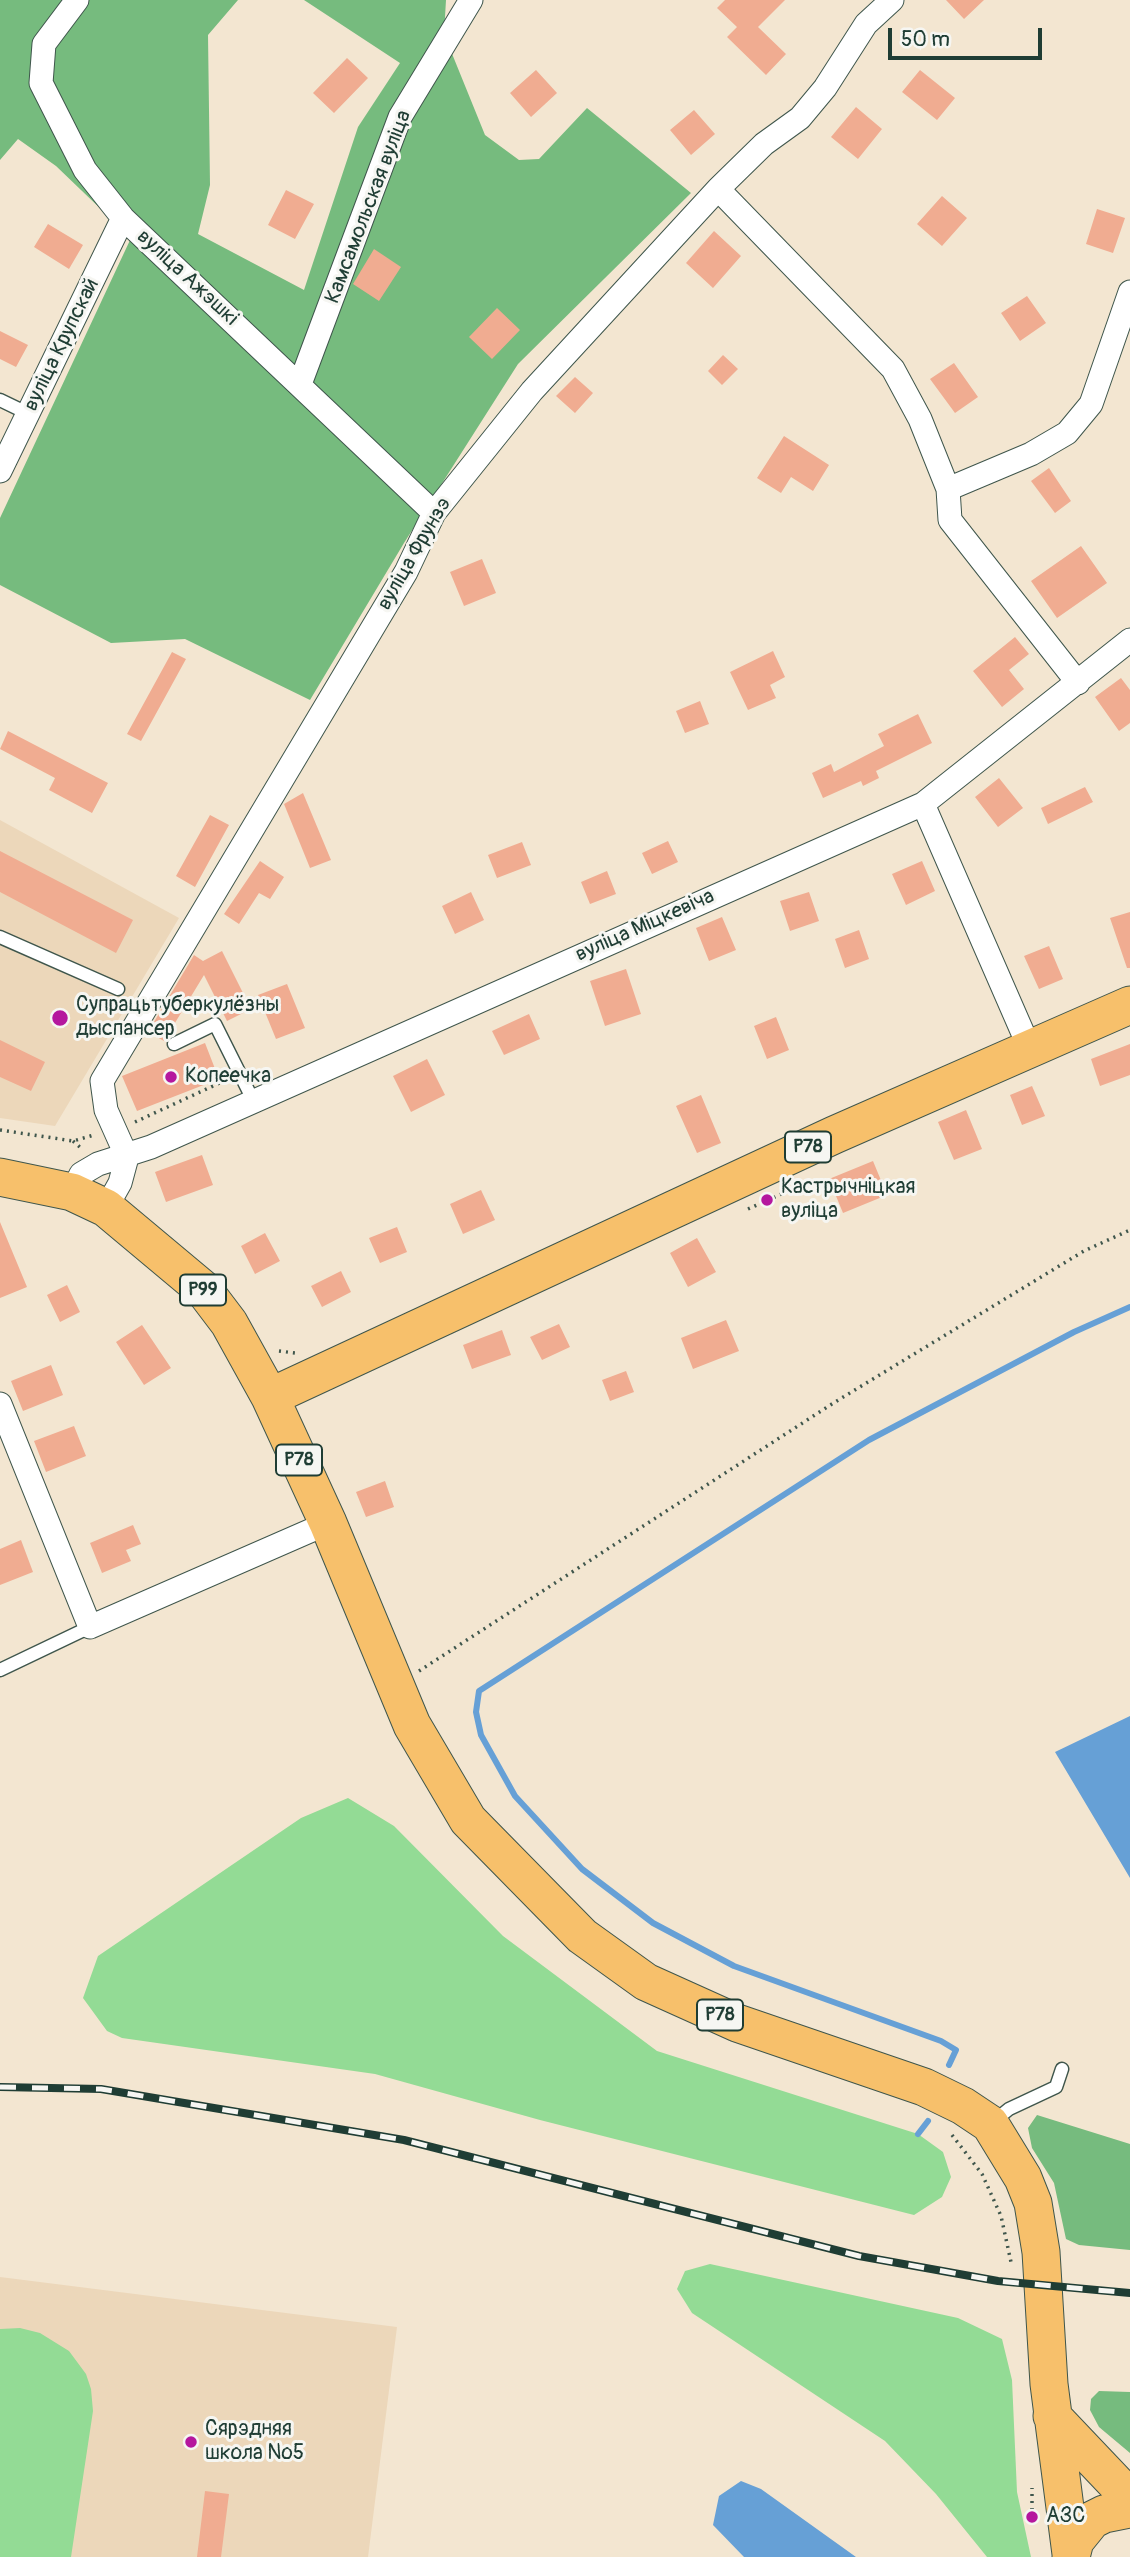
<!DOCTYPE html>
<meta charset="utf-8">
<style>
body{margin:0}
#map{position:relative;width:1130px;height:2557px;overflow:hidden;background:#f3e6d1;font-family:Pangolin,sans-serif}
canvas{display:block}
.scale{position:absolute;left:888px;top:28px;width:154px;height:32px;box-sizing:border-box;border:4px solid #1f3d34;border-top:0;padding-left:9px;font-size:21px;line-height:24px;white-space:nowrap;color:#1f3d34;-webkit-text-stroke:5px #f6f6f2;paint-order:stroke}
</style>
<div id="map">
<canvas width="1130" height="2557"></canvas>
<div class="scale">50 m</div>
</div>
<script>
const context = document.querySelector('canvas').getContext('2d');
context.lineJoin = 'round';
function fillPath(path, color) { context.fillStyle = color; context.fill(path, 'evenodd'); }
const toPath = rows => new Path2D(rows.map(r => 'M' + r).join(''));
function trace(path, color, width, dash) { context.strokeStyle = color; context.lineWidth = width; context.lineCap = dash ? 'butt' : 'round'; context.setLineDash(dash || []); context.stroke(path); }
function drawText(font, color, halo, rows, align = 'center') {
  context.font = font + ' Pangolin,sans-serif'; context.lineWidth = 6; context.setLineDash([]); context.textBaseline = 'middle'; context.strokeStyle = halo; context.fillStyle = color; for (const [text, x, y, turn = 0] of rows) {
    context.save(); context.translate(x, y); context.rotate((+turn || 0) * Math.PI / 180); context.textAlign = isNaN(turn) ? turn : align; if (halo) context.strokeText(text, 0, 0); context.fillText(text, 0, 0); context.restore();
  }
}
fillPath(toPath([
 [0,820,179,918,55,1126,0,1118],
 [0,2277,397,2327,368,2557,0,2557]
]), '#ecd7ba');
fillPath(toPath([
 [348,1798,394,1826,503,1936,657,2051,918,2134,943,2152,951,2177,942,2197,914,2215,540,2120,375,2074,122,2038,107,2031,83,1998,98,1956,301,1818],
 [710,2264,958,2318,1002,2339,1012,2380,1017,2492,1031,2557,987,2557,936,2494,885,2441,692,2313,677,2289,685,2271],
 [20,2328,40,2333,69,2351,86,2374,91,2389,93,2411,71,2557,0,2557,0,2329]
]), '#93db95');
fillPath(toPath([
 [0,0,238,0,208,35,210,185,198,234,304,290,358,127,400,63,304,0,446,0,444,34,485,135,519,160,539,159,587,108,691,193,518,364,404,543,310,700,185,639,111,643,0,585,0,518,131,238,56,166,18,139,0,160],
 [1037,2115,1130,2144,1130,2250,1079,2245,1066,2239,1054,2183,1032,2148,1028,2128],
 [1099,2391,1130,2392,1130,2453,1099,2427,1090,2410,1091,2399]
]), '#76bb7e');
fillPath(toPath([
 [1130,1716,1130,1878,1055,1752],
 [741,2481,761,2489,856,2557,744,2557,713,2525,719,2496]
]), '#66a0d6');
trace(toPath([
 [949,2065,956,2050,941,2041,734,1966,653,1923,582,1869,515,1796,481,1735,476,1712,479,1691,869,1440,1074,1332,1130,1307],
 [918,2134,928,2121]
]), '#66a0d6', 6);
fillPath(toPath([
 [725,0,785,0,758,27,786,54,766,75,727,37,737,27,717,8],
 [946,0,984,0,964,19],
 [347,58,368,78,334,113,313,93],
 [536,70,557,93,531,117,510,93],
 [920,70,955,98,937,120,902,92],
 [856,107,882,129,858,159,831,137],
 [694,110,715,134,691,155,670,130],
 [286,190,314,204,295,239,268,225],
 [942,196,967,218,942,246,917,224],
 [1097,209,1125,218,1113,253,1086,244],
 [48,224,83,245,69,269,34,247],
 [714,231,741,256,713,288,686,263],
 [374,249,401,267,379,301,353,284],
 [1027,296,1046,323,1020,341,1001,313],
 [497,308,520,330,492,359,469,337],
 [0,331,28,345,16,367,0,359],
 [723,355,738,369,722,385,708,371],
 [954,363,978,397,955,413,930,379],
 [575,377,593,393,575,413,556,396],
 [784,436,829,465,813,491,791,477,781,493,757,478],
 [1049,468,1071,501,1055,513,1031,481],
 [1081,546,1107,583,1057,618,1031,581],
 [482,559,496,593,464,606,450,572],
 [1015,637,1029,654,1009,670,1024,689,1002,707,973,671],
 [773,651,785,677,770,685,776,698,748,710,730,672],
 [172,652,186,659,141,741,127,734],
 [1121,678,1130,690,1130,723,1119,731,1095,697],
 [700,701,709,724,685,733,676,711],
 [918,714,932,743,876,771,879,778,863,786,861,781,823,798,812,773,831,764,834,772,884,746,878,734],
 [8,731,108,783,92,813,49,790,55,778,0,749],
 [999,778,1023,808,998,827,975,797],
 [1085,787,1093,802,1048,824,1041,808],
 [303,793,331,860,310,868,284,804],
 [210,815,229,825,195,887,176,876],
 [668,841,678,862,652,874,642,853],
 [522,842,531,865,497,878,488,855],
 [0,851,133,920,116,953,0,892],
 [260,861,284,877,270,899,259,893,239,924,224,914],
 [922,861,935,891,906,905,892,874],
 [607,871,616,894,590,904,581,882],
 [471,892,484,920,455,934,442,906],
 [809,892,819,921,790,931,780,901],
 [1130,912,1130,968,1127,968,1110,918],
 [722,917,736,950,709,961,696,928],
 [859,930,869,959,845,968,835,939],
 [1049,946,1063,979,1039,989,1024,956],
 [222,951,251,1009,227,1021,204,975,164,1041,148,1032,194,955,203,961],
 [626,969,641,1014,605,1026,590,981],
 [287,984,305,1028,276,1039,258,995],
 [529,1014,540,1039,504,1055,492,1031],
 [776,1017,789,1050,767,1059,754,1026],
 [0,1040,45,1062,31,1091,0,1077],
 [205,1043,219,1079,137,1111,122,1076],
 [1130,1044,1130,1075,1100,1086,1091,1059],
 [427,1059,445,1095,411,1112,393,1076],
 [1032,1086,1045,1116,1022,1125,1010,1095],
 [701,1095,721,1143,697,1153,676,1106],
 [966,1110,982,1149,954,1160,938,1122],
 [202,1155,213,1185,166,1202,155,1172],
 [873,1161,887,1195,843,1213,829,1179],
 [481,1190,495,1220,463,1234,450,1204],
 [0,1222,27,1287,0,1298],
 [397,1227,407,1252,380,1263,369,1238],
 [265,1233,280,1261,255,1274,241,1246],
 [697,1238,716,1272,688,1287,670,1253],
 [341,1271,351,1292,322,1307,311,1286],
 [67,1285,80,1312,60,1322,47,1295],
 [726,1320,739,1351,693,1369,681,1338],
 [559,1324,570,1347,542,1360,530,1337],
 [142,1325,171,1368,144,1385,116,1342],
 [502,1330,511,1355,472,1369,463,1345],
 [51,1365,63,1395,23,1411,11,1381],
 [626,1371,634,1392,610,1401,602,1380],
 [74,1426,86,1456,46,1472,34,1441],
 [385,1481,394,1507,366,1517,356,1492],
 [133,1525,141,1544,126,1550,131,1561,102,1573,90,1543],
 [21,1540,33,1572,0,1585,0,1549],
 [205,2491,229,2494,221,2557,197,2557]
]), '#f0ac91');
const service = toPath([
 [0,400,29,414],
 [0,937,118,989],
 [174,1044,215,1024,253,1100],
 [0,1670,90,1627],
 [993,2122,1009,2109,1056,2087,1062,2069]
]);
const minor = toPath([
 [77,0,44,44,41,83,85,170,123,218,434,513],
 [718,189,893,369,920,419,948,489,950,520,1078,683],
 [300,384,400,117,471,0],
 [0,471,123,218],
 [948,489,1031,454,1067,433,1091,404,1130,292],
 [923,804,1029,1047],
 [127,1157,106,1110,102,1081,406,572,434,513,532,391,718,189,764,144,800,118,825,88,866,24,892,0],
 [72,1192,81,1174,98,1164,151,1147,923,804,1130,640],
 [106,1208,120,1183,127,1157],
 [0,1404,90,1627,328,1523]
]);
const primary = toPath([
 [0,1177,72,1192,106,1208,204,1290,229,1323,270,1397,328,1523,412,1725,468,1820,582,1936,646,1982,737,2023,924,2087,963,2106,990,2124,1023,2178,1033,2203,1041,2252,1049,2384,1071,2554],
 [270,1397,834,1135,1130,1005],
 [1052,2416,1130,2498],
 [1071,2557,1075,2541,1092,2520,1104,2514,1130,2509]
]);
trace(service, '#3f564c', 15);
trace(minor, '#3f564c', 25);
trace(primary, '#3f564c', 39);
trace(toPath([
 [135,1122,226,1080],
 [0,1130,73,1141,94,1135],
 [73,1141,82,1149],
 [748,1209,795,1188],
 [279,1351,295,1353],
 [419,1671,835,1402,1084,1251,1130,1230],
 [952,2135,982,2174,1001,2216,1011,2262],
 [1032,2517,1032,2488]
]), '#3f564c', 3.5, [2, 5]);
trace(service, '#fff', 12);
trace(minor, '#fff', 23);
trace(primary, '#f7c06b', 37);
const rail = toPath([
 [0,2087,101,2089,404,2140,859,2256,998,2281,1130,2293]
]);
trace(rail, '#1f3d34', 8);
trace(rail, '#f6f6f2', 5, [16]);
for (const [x, y, r, color] of [
 [60,1018,9,"#b5179e"],
 [171,1077,7,"#b5179e"],
 [767,1200,7,"#b5179e"],
 [191,2442,7,"#b5179e"],
 [1032,2517,7,"#b5179e"]
]) { const dot = new Path2D(); dot.arc(x, y, r, 0, 2 * Math.PI); context.fillStyle = color; context.fill(dot); trace(dot, '#f6f6f2', 2.5); }
for (const [x, y, w] of [
 [808,1147,46],
 [203,1290,46],
 [299,1460,46],
 [720,2015,46]
]) { const box = new Path2D(); box.roundRect(x - w / 2, y - 15.5, w, 31, 5); context.fillStyle = '#f6f6f2'; context.fill(box); trace(box, '#1f3d34', 2); }
drawText('bold 19px', '#1f3d34', null, [
 ["Р78",808,1147],
 ["Р99",203,1290],
 ["Р78",299,1460],
 ["Р78",720,2015]
]);
drawText('21px', '#1f3d34', '#f6f6f2', [
 ["Камсамольская вуліца",369,207,-69],
 ["вуліца Ажэшкі",187,278,43],
 ["вуліца Крупскай",62,345,-64],
 ["вуліца Фрунзэ",415,554,-60],
 ["вуліца Міцкевіча",645,926,-24]
]);
drawText('21px', '#1f3d34', '#f6f6f2', [
 ["Супрацьтуберкулёзны",76,1006],
 ["дыспансер",76,1030],
 ["Копеечка",185,1077],
 ["Кастрычніцкая",781,1188],
 ["вуліца",781,1212],
 ["Сярэдняя",205,2430],
 ["школа №5",205,2454],
 ["АЗС",1046,2517]
], 'left');
</script>
